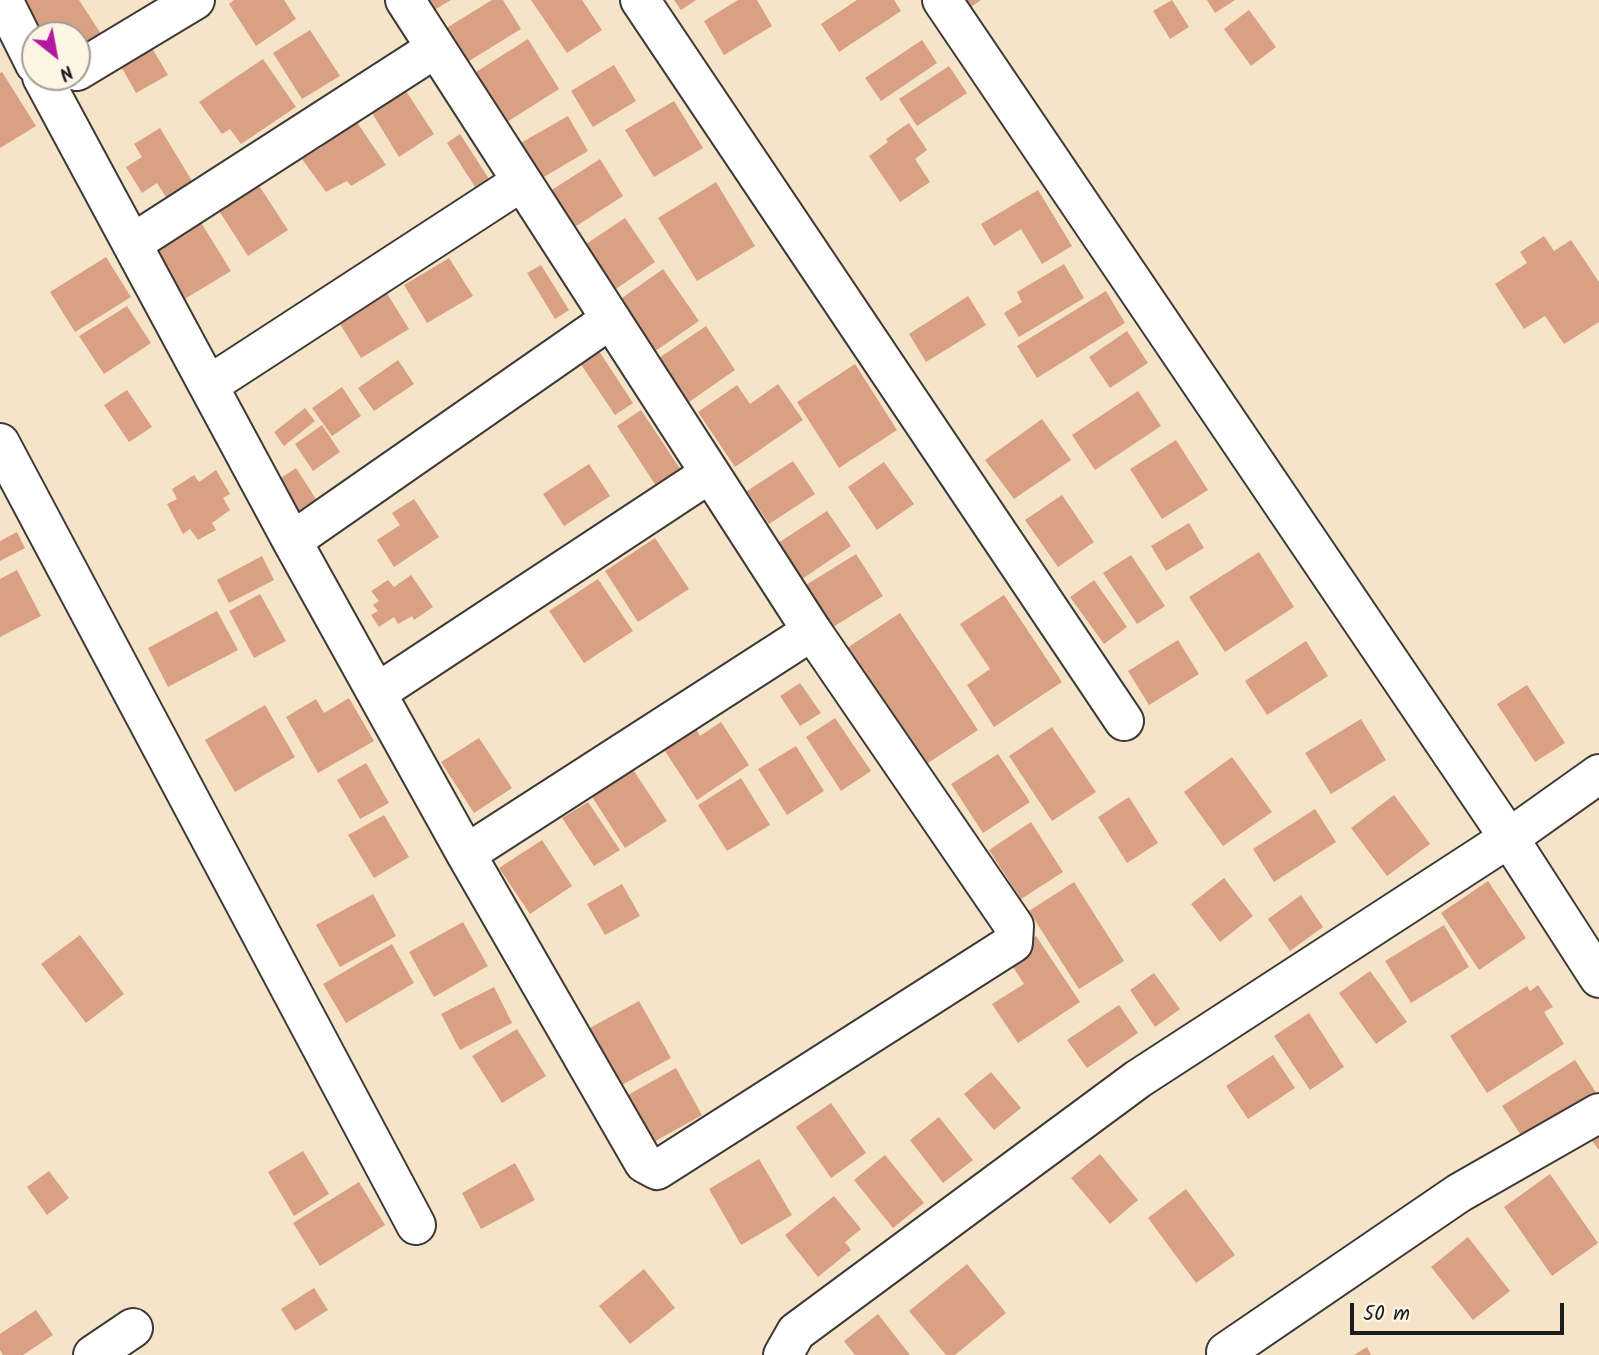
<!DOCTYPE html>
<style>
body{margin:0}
#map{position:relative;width:1599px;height:1355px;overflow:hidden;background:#f6e4c9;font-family:Kalam,sans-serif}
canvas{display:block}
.north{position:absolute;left:21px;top:21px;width:70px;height:70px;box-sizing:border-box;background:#fcf5e5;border:2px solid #a29e95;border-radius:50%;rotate:149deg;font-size:19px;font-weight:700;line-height:28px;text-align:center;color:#1c1c1c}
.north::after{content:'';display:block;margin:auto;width:24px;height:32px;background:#b5179e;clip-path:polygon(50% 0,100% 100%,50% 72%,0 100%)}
.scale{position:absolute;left:1350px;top:1303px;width:214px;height:32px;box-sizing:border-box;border:4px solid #1c1c1c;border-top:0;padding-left:9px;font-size:21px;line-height:24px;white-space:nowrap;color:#1c1c1c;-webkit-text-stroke:5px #fcf5e5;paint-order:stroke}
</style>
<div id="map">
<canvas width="1599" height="1355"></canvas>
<div class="north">N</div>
<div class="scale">50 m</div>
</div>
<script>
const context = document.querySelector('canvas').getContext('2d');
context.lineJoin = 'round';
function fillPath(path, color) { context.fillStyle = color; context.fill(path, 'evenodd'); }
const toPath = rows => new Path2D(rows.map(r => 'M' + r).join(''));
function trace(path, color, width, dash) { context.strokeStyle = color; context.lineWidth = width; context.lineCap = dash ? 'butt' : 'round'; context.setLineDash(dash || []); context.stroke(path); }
fillPath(toPath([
 [22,0,79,0,103,37,77,53,77,35,35,35],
 [234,0,284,0,296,19,256,46,229,4],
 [421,0,451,0,429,13],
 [492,0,503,0,521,29,461,66,440,32],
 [531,0,582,0,602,30,567,53],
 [674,0,696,0,681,10],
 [738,0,757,0,772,26,724,55,704,21],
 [857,0,894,0,901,11,839,52,821,24],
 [949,0,981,0,959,15],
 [1172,0,1189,27,1170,39,1153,11],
 [1207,0,1235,0,1215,13],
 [1249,10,1276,47,1251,66,1224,29],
 [310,30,340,76,302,99,273,53],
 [528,39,559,89,499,127,468,77],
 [922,40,937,63,881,101,865,78],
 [149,43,168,75,136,93,118,61],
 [263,59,296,107,241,144,230,129,222,134,199,102],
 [614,65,636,101,593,127,571,91],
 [949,66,967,93,917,126,899,99],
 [2,72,36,126,0,148,0,73],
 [406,91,434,134,399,157,372,113],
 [674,101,703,148,654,177,625,130],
 [568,116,588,151,537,181,517,145],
 [354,118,386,165,351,186,347,181,326,192,302,159,322,147,314,133],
 [909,123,927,150,915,159,930,182,900,202,869,156,888,142,886,139],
 [160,128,192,181,166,197,157,183,142,193,126,167,142,157,134,144],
 [460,134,489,179,475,187,447,143],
 [600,159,623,196,567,232,544,195],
 [256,181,288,230,248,256,216,206],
 [716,182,755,246,697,281,658,218],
 [1038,190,1072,246,1042,264,1021,229,994,246,981,224],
 [625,218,655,262,613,291,583,246],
 [200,221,231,271,183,300,153,251],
 [1544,236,1554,251,1571,240,1599,282,1599,322,1564,344,1545,316,1524,329,1495,284,1527,263,1520,252],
 [106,257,131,297,75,332,50,292],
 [449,258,473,296,427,323,404,285],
 [1064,264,1084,298,1019,337,1004,313,1022,302,1017,292],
 [541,265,569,310,555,319,527,273],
 [663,269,699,321,651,354,615,303],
 [383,287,409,329,361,358,335,316],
 [1106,291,1125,323,1037,378,1017,346],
 [968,296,986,325,926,362,909,334],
 [127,306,151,343,104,374,79,336],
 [706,326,735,370,689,402,659,358],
 [1127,331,1148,363,1110,388,1089,357],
 [597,348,633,403,615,415,578,360],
 [398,360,414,384,374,411,358,388],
 [855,364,897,430,839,468,797,402],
 [778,384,803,420,735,467,698,412,737,385,750,404],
 [342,387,361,416,332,436,312,408],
 [127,390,152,427,129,442,104,405],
 [1138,391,1161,426,1095,470,1072,435],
 [305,408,315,421,284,446,274,432],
 [641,410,683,473,658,489,617,426],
 [1042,419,1071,460,1014,499,985,460],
 [322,425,340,452,313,471,295,444],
 [1176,440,1208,490,1162,519,1130,469],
 [793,461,815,494,769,524,747,491],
 [884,462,914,504,877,530,848,487],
 [589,464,610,496,564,526,543,494],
 [296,468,316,499,290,516,270,485],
 [216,470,230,494,223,498,230,510,212,523,216,530,198,540,190,529,183,534,167,504,177,499,172,489,194,475,199,482],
 [1062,495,1094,542,1058,567,1025,520],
 [414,499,439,537,394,567,377,540,400,525,392,513],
 [827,511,851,546,793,585,769,549],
 [1189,523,1204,548,1166,571,1151,546],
 [17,532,25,548,0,561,0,541],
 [655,538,689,589,638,622,605,571],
 [1259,552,1294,607,1225,652,1189,597],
 [856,554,883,596,833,627,806,585],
 [1131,555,1165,606,1137,624,1103,573],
 [262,556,274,580,229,603,217,580],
 [17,570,41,616,0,637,0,579],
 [411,575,433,607,414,620,412,616,398,624,394,617,379,627,371,615,378,611,373,605,379,601,371,591,388,580,394,587],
 [598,579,633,631,584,663,549,611],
 [1094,580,1127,627,1104,644,1070,597],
 [260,594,286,641,254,658,229,611],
 [1004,595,1062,682,994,727,967,685,990,669,960,624],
 [217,611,238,650,168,687,148,648],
 [900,613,978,730,925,765,847,648],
 [1178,640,1199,674,1149,705,1128,671],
 [1306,641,1328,676,1267,715,1245,681],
 [800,683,821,713,800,726,780,696],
 [1527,685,1565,743,1535,762,1497,704],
 [349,698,374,741,318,773,286,717,316,699,324,713],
 [265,705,295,757,235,792,205,740],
 [835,718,871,771,841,791,806,737],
 [1361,719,1386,760,1331,794,1305,753],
 [721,722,749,765,697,800,661,745,693,724,700,736],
 [1052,727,1096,792,1052,821,1009,756],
 [479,738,512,788,474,813,441,762],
 [796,746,824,791,787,815,758,769],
 [998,754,1030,802,983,833,951,784],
 [1232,757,1272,812,1223,846,1184,792],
 [628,762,667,821,625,848,587,789],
 [366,763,389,803,360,819,337,780],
 [741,778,770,825,727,851,698,805],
 [1394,795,1430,844,1387,876,1351,828],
 [1129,797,1158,843,1127,863,1098,817],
 [588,802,620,850,594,866,562,818],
 [1315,809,1336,842,1274,882,1253,849],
 [384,815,409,857,374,878,348,835],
 [1031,822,1063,872,1021,899,989,850],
 [542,840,572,886,530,914,499,868],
 [1224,878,1253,916,1220,942,1191,904],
 [1488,881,1526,938,1479,970,1441,913],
 [1074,882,1124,961,1079,989,1029,911],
 [622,884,640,916,605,935,587,904],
 [373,894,396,936,340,967,316,925],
 [1301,895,1323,927,1290,951,1268,919],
 [463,922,488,966,434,997,409,952],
 [1444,925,1469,967,1411,1003,1385,961],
 [80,935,124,994,86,1023,41,964],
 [1036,936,1080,1002,1018,1043,992,1004,1024,984,1006,956],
 [392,944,414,983,346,1023,323,984],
 [1370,971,1407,1022,1376,1044,1339,993],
 [1154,973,1180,1009,1155,1027,1130,990],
 [1538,985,1553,1007,1544,1012,1564,1044,1487,1093,1450,1036,1527,986,1530,991],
 [494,987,512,1023,460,1050,441,1014],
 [639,1001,671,1058,609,1092,577,1035],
 [1119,1005,1138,1033,1087,1068,1067,1040],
 [1309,1013,1344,1067,1310,1090,1274,1036],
 [517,1029,546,1076,502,1103,472,1056],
 [1273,1055,1295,1088,1248,1119,1226,1086],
 [1575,1060,1597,1094,1524,1140,1502,1106],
 [676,1068,702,1115,652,1143,626,1096],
 [991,1072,1021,1108,994,1130,964,1094],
 [831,1103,866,1153,831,1178,796,1127],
 [939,1117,973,1160,943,1183,910,1140],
 [1599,1124,1599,1150,1586,1133],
 [303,1151,329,1194,294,1216,268,1172],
 [1100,1154,1138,1200,1110,1224,1071,1178],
 [885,1155,924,1203,893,1228,854,1180],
 [759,1159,792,1215,741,1245,709,1189],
 [515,1163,535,1200,481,1229,462,1193],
 [49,1171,69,1198,47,1215,27,1187],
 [1550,1174,1598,1243,1552,1276,1504,1207],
 [359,1182,385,1225,320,1266,293,1223],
 [1186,1189,1235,1255,1196,1283,1148,1218],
 [834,1196,861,1229,845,1242,851,1250,818,1277,785,1235],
 [1468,1237,1510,1291,1473,1320,1431,1267],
 [967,1264,1006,1313,955,1355,946,1355,909,1311],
 [644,1269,675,1308,630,1344,599,1306],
 [314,1288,328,1310,295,1331,281,1309],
 [36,1310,53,1335,23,1355,3,1355,0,1350,0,1334],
 [878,1314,910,1355,855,1355,844,1341],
 [1367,1347,1371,1355,1354,1355]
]), '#d9a084');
const minor = toPath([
 [3,0,35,64],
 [640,0,1124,721],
 [942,0,1509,838,1599,978],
 [77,71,195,0],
 [42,77,292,541,466,854,644,1163,657,1170,1013,943,1014,926,812,631,405,0],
 [133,243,436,48],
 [209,385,521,182],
 [0,443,416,1225],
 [292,541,611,319],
 [378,692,709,474],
 [466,854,812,631],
 [1226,1352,1459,1193,1599,1113],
 [93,1355,133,1328],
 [783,1355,796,1332,1138,1079,1509,838,1599,774]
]);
trace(minor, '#3d3a36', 42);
trace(minor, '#fff', 38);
</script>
